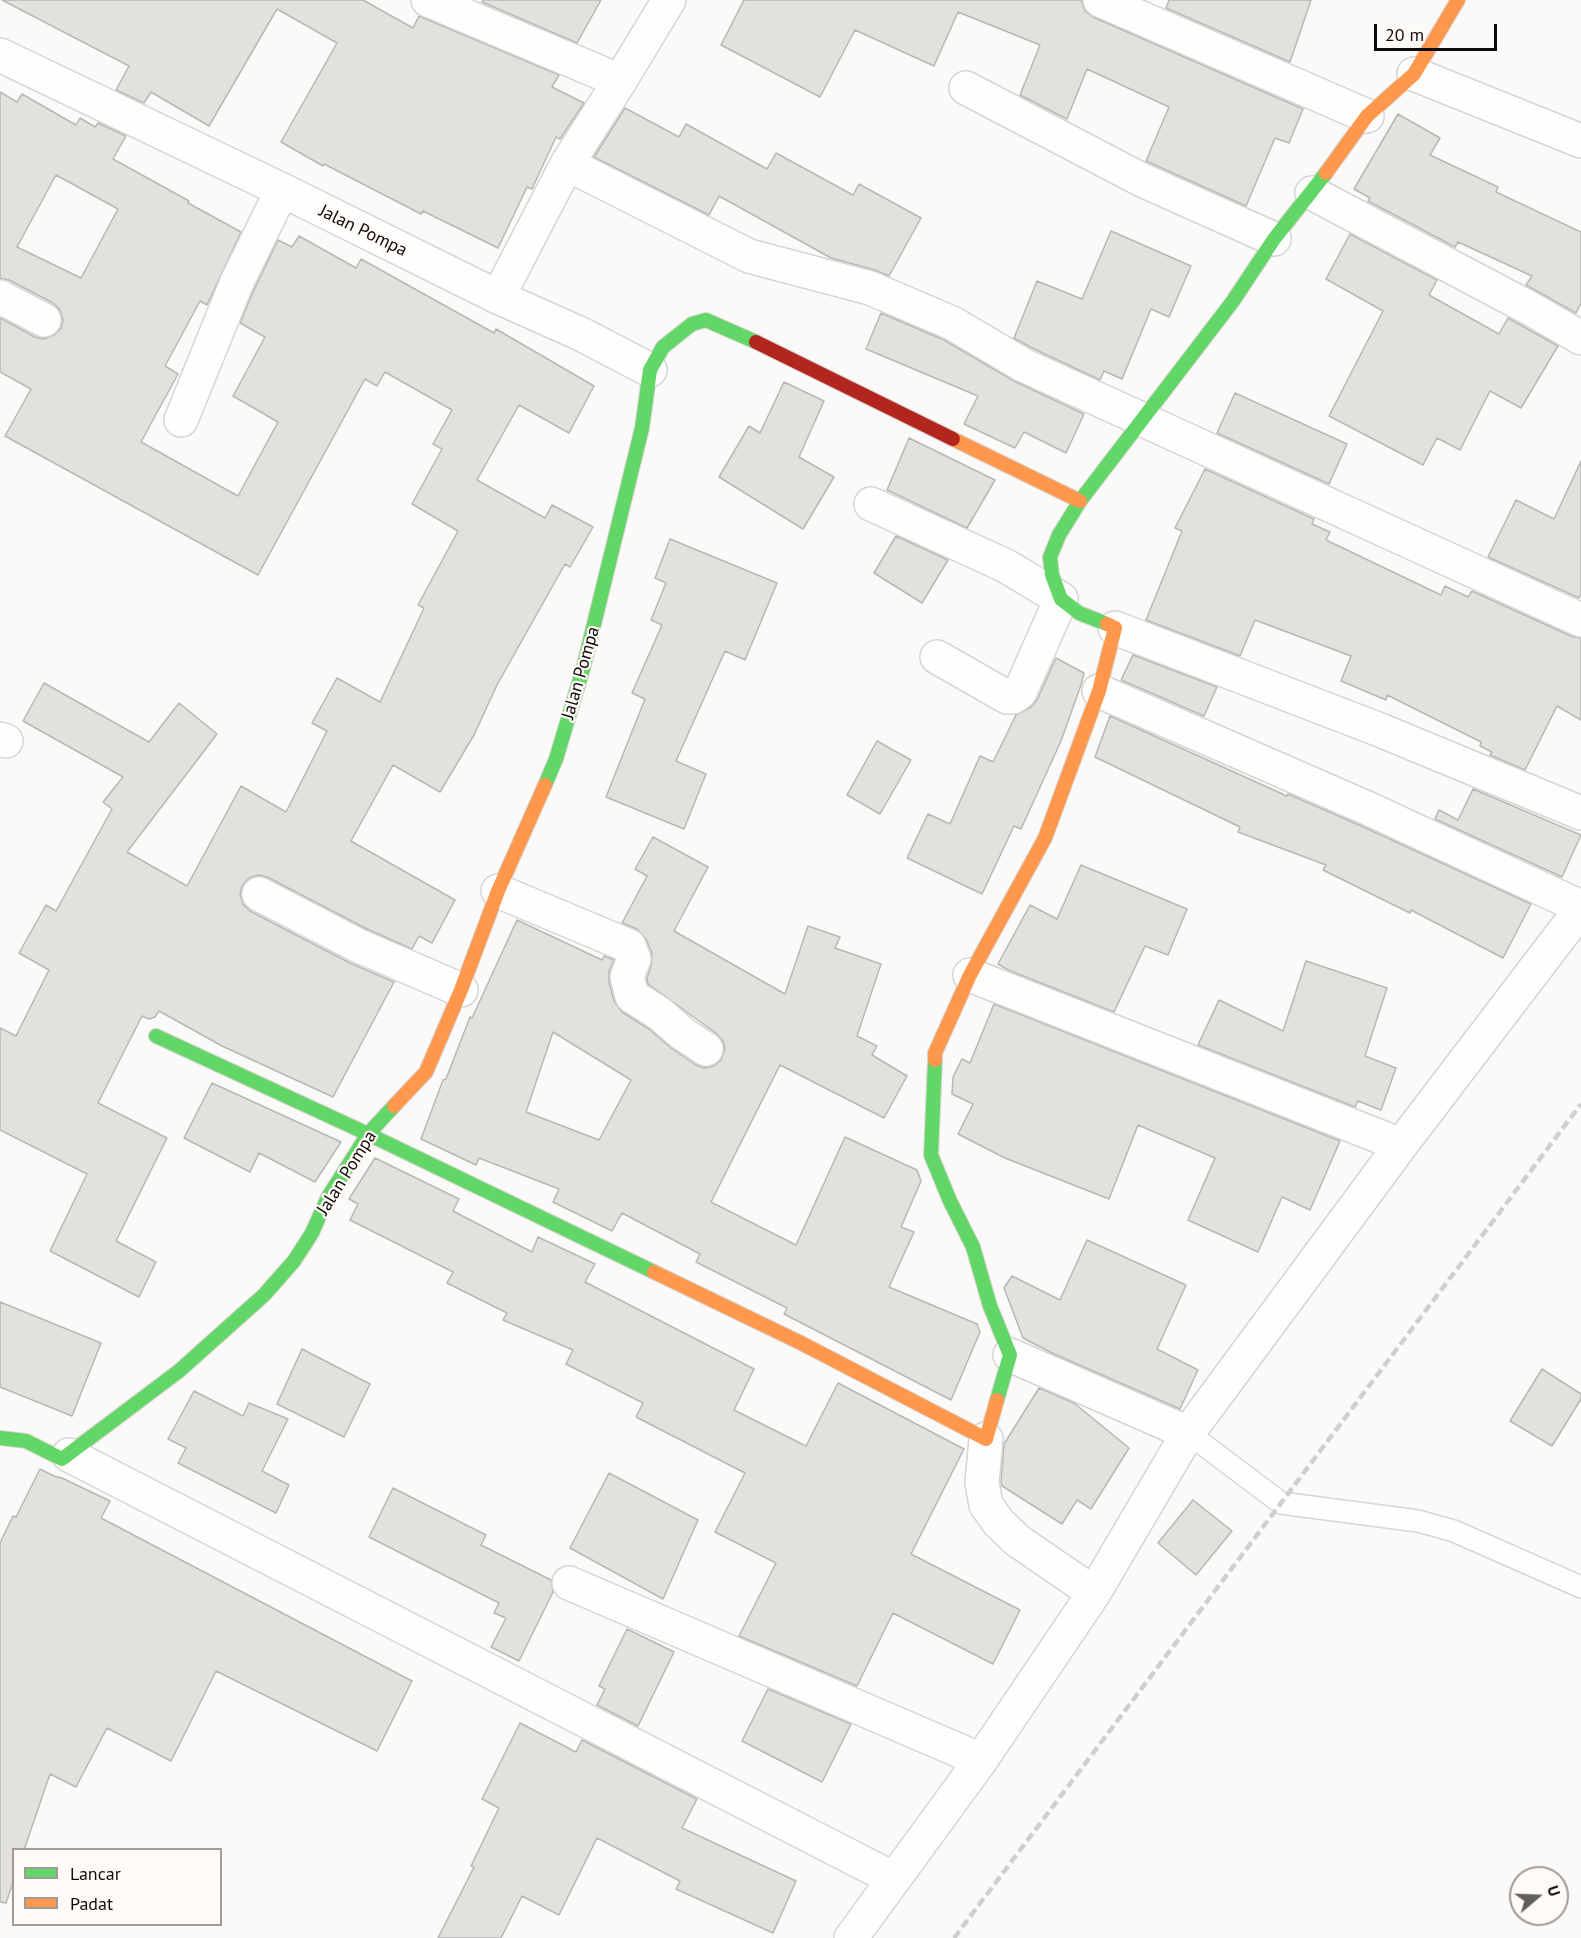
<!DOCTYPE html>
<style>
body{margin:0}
#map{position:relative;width:1581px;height:1938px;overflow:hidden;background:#fcfaf8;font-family:"PT Sans",sans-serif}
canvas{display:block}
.legend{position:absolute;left:12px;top:1848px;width:210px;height:78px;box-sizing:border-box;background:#fefaf6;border:2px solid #9e9b98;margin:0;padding:8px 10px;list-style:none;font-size:18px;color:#0e0c0a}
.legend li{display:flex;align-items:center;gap:12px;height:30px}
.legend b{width:30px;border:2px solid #9e9b98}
.north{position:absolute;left:1509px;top:1866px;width:60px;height:60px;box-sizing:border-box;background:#fefaf6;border:2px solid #9e9b98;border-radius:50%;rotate:71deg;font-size:16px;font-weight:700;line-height:24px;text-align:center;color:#0e0c0a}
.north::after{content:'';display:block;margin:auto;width:21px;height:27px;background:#615f5d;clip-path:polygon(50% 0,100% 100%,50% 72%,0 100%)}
.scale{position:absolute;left:1374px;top:24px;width:123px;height:27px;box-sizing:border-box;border:3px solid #0e0c0a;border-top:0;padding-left:8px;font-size:18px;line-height:21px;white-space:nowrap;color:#0e0c0a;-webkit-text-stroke:4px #fefaf6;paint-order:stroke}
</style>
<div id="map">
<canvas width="1581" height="1938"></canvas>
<ul class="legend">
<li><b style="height:8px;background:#63d668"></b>Lancar</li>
<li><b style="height:8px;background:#ff974d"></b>Padat</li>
</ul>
<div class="north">U</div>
<div class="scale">20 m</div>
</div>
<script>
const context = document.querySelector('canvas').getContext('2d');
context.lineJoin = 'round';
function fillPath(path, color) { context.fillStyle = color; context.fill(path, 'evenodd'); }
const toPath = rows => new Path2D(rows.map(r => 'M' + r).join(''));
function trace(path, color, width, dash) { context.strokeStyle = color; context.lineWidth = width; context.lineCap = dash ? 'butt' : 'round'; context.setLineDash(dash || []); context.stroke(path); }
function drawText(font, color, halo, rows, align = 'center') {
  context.font = font + ' "PT Sans",sans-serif'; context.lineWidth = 4.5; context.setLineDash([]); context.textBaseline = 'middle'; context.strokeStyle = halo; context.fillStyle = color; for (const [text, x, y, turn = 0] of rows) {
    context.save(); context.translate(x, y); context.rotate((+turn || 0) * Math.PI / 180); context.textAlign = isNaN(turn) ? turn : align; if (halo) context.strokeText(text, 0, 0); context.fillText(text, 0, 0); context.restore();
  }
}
const building = toPath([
 [2,0,363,0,413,28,419,16,559,75,552,87,584,103,560,139,556,137,532,189,527,187,498,248,423,211,421,214,324,164,323,166,281,142,337,43,277,9,209,126,151,92,144,103,116,90,129,66,2,0],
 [483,0,601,0,577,43,482,2,483,0],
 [744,0,1081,0,1085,11,1093,17,1303,109,1289,143,1275,138,1246,206,1146,161,1169,107,1087,69,1067,119,1020,95,1040,45,958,12,934,66,855,30,820,97,721,45,744,0],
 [1169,0,1311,0,1290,62,1166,8,1169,0],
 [0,92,17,102,22,94,76,125,80,118,95,127,98,123,126,136,113,159,189,201,188,203,241,232,207,305,200,301,165,366,178,374,141,442,238,496,278,422,233,396,265,337,240,323,254,290,278,240,292,247,299,236,356,268,361,259,494,333,496,329,594,386,569,433,519,405,477,480,545,518,552,505,593,527,570,567,565,564,497,685,474,735,440,792,393,765,351,841,455,900,432,943,419,936,412,949,367,929,267,877,258,875,249,878,242,886,240,894,243,904,250,911,350,963,394,982,333,1097,222,1046,159,1011,155,1017,149,1019,142,1016,98,1103,167,1138,116,1241,156,1262,139,1297,50,1251,87,1174,0,1130,0,1028,16,1036,49,970,19,953,46,905,56,911,112,809,103,802,123,777,23,721,44,683,149,742,179,703,217,734,127,852,187,886,241,786,286,812,327,731,312,723,337,678,380,702,424,608,418,605,458,531,412,504,442,449,433,444,452,410,385,372,377,386,365,379,258,575,5,436,31,389,0,372,0,318,35,337,44,339,54,335,61,328,63,320,60,310,53,303,9,280,0,278,0,92],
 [56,175,118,209,81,278,17,247,56,175],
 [625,108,679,137,686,124,767,169,776,153,853,195,859,184,921,218,889,276,875,270,831,258,719,196,709,215,594,157,625,108],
 [1398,114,1440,138,1430,155,1498,187,1496,192,1581,232,1581,303,1576,313,1526,285,1532,276,1458,242,1455,247,1368,201,1370,198,1354,189,1398,114],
 [1111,231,1191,266,1169,317,1151,309,1122,379,1104,371,1100,380,1032,348,1014,338,1037,281,1082,299,1111,231],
 [1350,234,1437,280,1429,295,1499,334,1508,318,1558,346,1521,408,1490,391,1460,450,1437,438,1423,465,1329,416,1383,311,1326,279,1350,234],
 [881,313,944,340,1014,381,1084,414,1066,453,1024,432,1015,448,964,424,978,396,866,349,881,313],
 [784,382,824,401,799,457,834,477,803,529,719,477,749,426,760,433,784,382],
 [1235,393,1347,444,1329,484,1217,433,1235,393],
 [909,438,995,480,967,528,887,490,909,438],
 [1581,461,1581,593,1579,598,1488,557,1516,500,1554,519,1581,461],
 [1205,469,1314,519,1312,524,1330,532,1326,540,1441,595,1445,586,1468,597,1472,591,1573,637,1581,638,1581,720,1557,706,1525,770,1490,755,1492,752,1480,746,1481,742,1387,695,1386,700,1341,681,1351,656,1255,620,1240,656,1146,620,1182,531,1175,528,1205,469],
 [896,536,948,560,922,603,874,573,896,536],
 [670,539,777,583,745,660,725,651,676,761,706,774,684,829,606,797,645,699,632,693,662,625,651,620,666,583,655,578,670,539],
 [1133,655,1217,687,1204,716,1121,680,1133,655],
 [1056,658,1084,673,1081,685,1061,741,1021,829,1014,826,982,894,907,858,928,814,950,824,980,756,993,762,1016,715,1031,707,1037,700,1056,658],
 [1110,716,1287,796,1288,794,1359,825,1531,904,1503,958,1411,910,1410,913,1323,870,1326,865,1238,832,1240,827,1095,757,1110,716],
 [877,741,911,760,880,814,847,795,877,741],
 [1473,789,1581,835,1562,877,1435,819,1439,810,1458,820,1473,789],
 [653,837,708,867,674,931,785,994,808,926,840,937,835,948,881,964,857,1036,877,1046,872,1055,907,1076,884,1118,780,1065,711,1202,796,1245,845,1137,917,1170,921,1181,901,1227,914,1232,889,1287,977,1324,980,1332,951,1400,784,1314,787,1308,696,1262,700,1254,622,1213,612,1231,553,1202,559,1189,479,1158,476,1165,421,1139,443,1080,446,1079,470,1017,472,1018,517,920,602,960,604,956,614,960,609,971,609,982,614,1001,622,1012,649,1029,671,1048,696,1065,704,1068,714,1066,721,1060,725,1049,723,1041,717,1034,648,984,647,978,651,966,652,953,646,939,637,929,622,923,647,876,635,869,653,837],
 [553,1032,631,1080,599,1140,526,1112,553,1032],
 [1081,865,1187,909,1168,955,1145,946,1114,1012,1008,970,998,964,1030,905,1057,919,1081,865],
 [1306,961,1387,988,1365,1056,1396,1068,1381,1110,1358,1101,1355,1107,1198,1045,1219,1000,1283,1031,1306,961],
 [994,1004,1340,1141,1310,1210,1282,1197,1258,1252,1188,1220,1215,1158,1138,1125,1109,1199,1005,1158,958,1134,973,1104,952,1094,953,1077,962,1059,970,1063,994,1004],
 [212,1083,341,1142,315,1182,259,1153,250,1172,184,1138,212,1083],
 [375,1158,459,1199,453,1211,532,1252,538,1237,595,1264,585,1282,754,1369,734,1410,806,1446,838,1383,964,1449,911,1554,1020,1610,993,1664,893,1613,857,1686,739,1636,776,1563,715,1532,745,1473,636,1417,643,1403,566,1364,573,1350,503,1320,507,1313,447,1283,453,1272,350,1220,358,1204,349,1199,375,1158],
 [1087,1240,1186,1285,1157,1349,1198,1370,1180,1409,1054,1354,1023,1338,1004,1288,1012,1276,1060,1300,1087,1240],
 [0,1302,101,1343,72,1416,0,1387,0,1302],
 [302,1349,370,1384,344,1437,277,1404,302,1349],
 [1542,1369,1581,1394,1581,1399,1552,1446,1510,1421,1542,1369],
 [1039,1388,1074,1403,1129,1448,1091,1509,1077,1500,1062,1524,1002,1486,1001,1482,1004,1444,1039,1388],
 [194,1391,243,1416,249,1403,288,1419,262,1471,289,1485,276,1513,178,1463,186,1448,168,1439,194,1391],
 [40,1469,54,1476,62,1478,110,1501,101,1518,412,1681,377,1751,216,1671,171,1761,107,1728,76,1787,50,1774,24,1850,14,1850,14,1880,6,1903,0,1902,0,1543,13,1516,16,1517,40,1469],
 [609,1473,698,1520,663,1599,570,1548,609,1473],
 [393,1488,486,1535,481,1545,551,1580,553,1592,519,1661,491,1647,506,1618,494,1613,499,1603,369,1537,393,1488],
 [1193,1500,1232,1531,1196,1575,1158,1543,1193,1500],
 [627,1629,674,1652,638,1726,597,1705,605,1689,599,1686,627,1629],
 [768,1689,851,1724,822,1782,742,1741,768,1689],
 [520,1723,576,1752,582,1740,697,1799,682,1828,796,1881,773,1933,676,1889,680,1881,597,1838,559,1915,522,1896,501,1938,438,1938,474,1867,471,1866,499,1808,482,1799,520,1723]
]);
fillPath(building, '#e3e1de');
trace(building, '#b9b7b5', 1.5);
const lane = toPath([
 [1188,1433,1281,1503,1418,1521,1454,1531,1581,1587]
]);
const street = toPath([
 [428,0,620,81],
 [1100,0,1367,116],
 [0,55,282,190,498,297,581,334,650,370],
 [1414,74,1581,141],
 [966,88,1142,180,1274,239],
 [567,164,749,256,870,288,952,323,1023,365,1581,620],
 [1312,193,1533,310,1581,338],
 [0,297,44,320],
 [498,297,567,164,620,81,669,0],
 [181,420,237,282,282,190],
 [871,504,1006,566,1061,599,1020,692,1013,697,1007,697,937,657],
 [1115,628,1380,730,1581,813],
 [1099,691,1367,808,1581,907],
 [0,739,6,741],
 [498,891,629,946,634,959,627,977,632,996,660,1014,683,1034,706,1049],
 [259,894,359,946,461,990],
 [970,975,1401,1145],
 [1010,1355,1188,1433],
 [986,1439,982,1483,986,1505,999,1523,1018,1541,1094,1593],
 [69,1455,894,1879],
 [569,1583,981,1760],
 [851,1938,981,1760,1094,1593,1188,1433,1401,1145,1581,909]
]);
const fast = toPath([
 [1107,624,1079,613,1061,599,1052,575,1050,557,1059,535,1080,501,1233,301,1274,239,1326,173],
 [545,785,556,759,583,669,642,428,650,370,663,347,692,324,706,320,756,342],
 [156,1036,368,1134,654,1272],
 [935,1060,931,1155,950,1201,973,1247,990,1306,1010,1355,997,1400],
 [0,1438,26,1441,62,1459,179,1371,264,1295,294,1261,312,1233,328,1197,368,1134,394,1106]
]);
const slow = toPath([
 [1326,173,1367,116,1414,74,1458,0],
 [953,439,1080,501],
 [935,1060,935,1053,970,975,1045,838,1099,691,1115,628,1107,624],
 [394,1106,426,1072,461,990,498,891,545,785],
 [654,1272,801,1343,986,1439,997,1400]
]);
const jam = toPath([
 [756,342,953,439]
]);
trace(lane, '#d7d5d3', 24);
trace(street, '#d7d5d3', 36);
trace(fast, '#d7d5d3', 16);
trace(slow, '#d7d5d3', 16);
trace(jam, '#d7d5d3', 16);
trace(lane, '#fffefe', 21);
trace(street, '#fffefe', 33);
trace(fast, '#63d668', 14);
trace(slow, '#ff974d', 14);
trace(jam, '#b3261e', 14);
trace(toPath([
 [954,1938,1581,1104]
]), '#cfcfce', 4.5, [9, 4.5]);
drawText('18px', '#0e0c0a', '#fefaf6', [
 ["Jalan Pompa",363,231,26],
 ["Jalan Pompa",581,673,-74],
 ["Jalan Pompa",347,1173,-58]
]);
</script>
